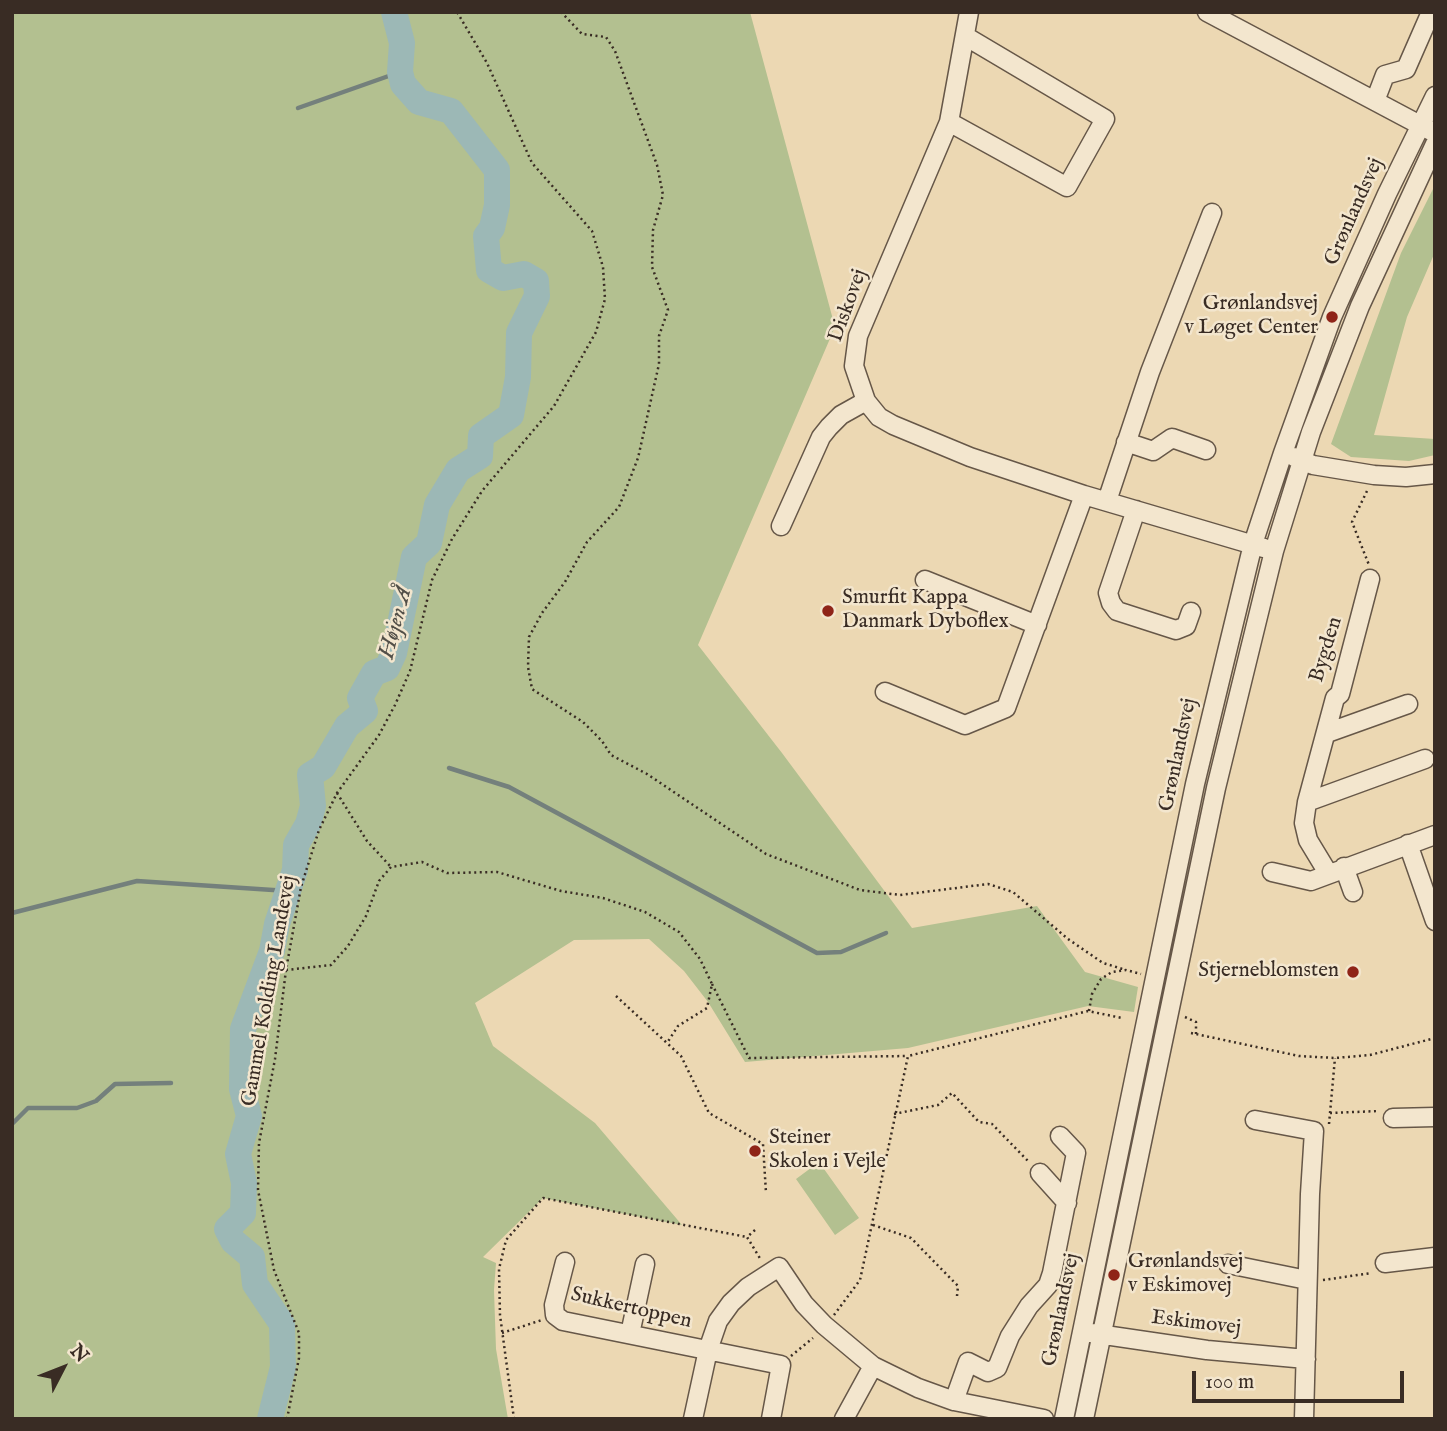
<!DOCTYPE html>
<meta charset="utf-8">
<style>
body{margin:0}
#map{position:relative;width:1447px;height:1431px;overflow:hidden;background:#ecd8b3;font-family:"IM FELL English",serif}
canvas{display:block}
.frame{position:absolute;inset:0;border:14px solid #392c24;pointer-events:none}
.north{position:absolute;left:28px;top:1333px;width:70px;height:70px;-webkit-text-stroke:5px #f3e6ce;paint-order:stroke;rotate:48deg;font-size:19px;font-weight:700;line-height:28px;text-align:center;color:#392c24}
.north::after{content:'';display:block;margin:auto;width:24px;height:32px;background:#392c24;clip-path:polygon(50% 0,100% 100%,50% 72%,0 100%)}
.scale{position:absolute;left:1192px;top:1371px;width:212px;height:32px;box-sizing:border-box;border:4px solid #392c24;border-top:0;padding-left:9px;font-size:21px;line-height:24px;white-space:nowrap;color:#392c24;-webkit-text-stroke:5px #f3e6ce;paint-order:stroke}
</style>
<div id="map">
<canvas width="1447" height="1431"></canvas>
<div class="frame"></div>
<div class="north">N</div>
<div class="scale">100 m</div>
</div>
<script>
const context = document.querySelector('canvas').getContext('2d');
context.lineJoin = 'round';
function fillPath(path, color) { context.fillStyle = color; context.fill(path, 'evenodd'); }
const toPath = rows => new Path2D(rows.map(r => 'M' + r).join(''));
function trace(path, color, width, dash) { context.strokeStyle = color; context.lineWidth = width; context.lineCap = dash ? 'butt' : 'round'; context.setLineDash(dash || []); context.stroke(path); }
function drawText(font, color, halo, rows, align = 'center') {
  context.font = font + ' "IM FELL English",serif'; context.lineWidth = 5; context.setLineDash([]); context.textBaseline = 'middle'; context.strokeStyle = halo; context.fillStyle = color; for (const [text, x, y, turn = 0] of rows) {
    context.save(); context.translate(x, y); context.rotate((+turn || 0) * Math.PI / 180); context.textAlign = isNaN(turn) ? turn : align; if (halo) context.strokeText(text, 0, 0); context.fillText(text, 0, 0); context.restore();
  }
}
fillPath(toPath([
 [12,12,750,12,835,327,698,645,782,753,912,928,1037,906,1085,972,1138,987,1134,1012,1088,1006,908,1048,745,1062,708,1002,684,971,649,939,574,940,475,1003,493,1046,595,1123,682,1225,543,1198,483,1257,496,1263,494,1290,496,1349,508,1419,12,1419],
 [1435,185,1435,252,1407,317,1374,435,1435,439,1435,455,1409,461,1351,457,1331,444,1401,253],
 [819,1162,859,1218,835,1235,796,1179]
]), '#b3c090');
trace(toPath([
 [298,108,400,72],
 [449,768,509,787,817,953,841,952,886,933],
 [12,913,137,881,288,891],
 [12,1124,28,1108,77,1108,96,1101,115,1084,171,1083]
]), '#74807c', 4.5);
trace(toPath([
 [270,1419,283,1367,282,1324,255,1284,252,1257,233,1241,227,1229,243,1213,244,1183,238,1154,249,1116,242,1089,243,1029,272,951,277,924,295,870,296,845,308,824,313,806,310,775,323,767,347,726,365,711,360,698,374,673,387,668,394,653,414,557,429,543,437,505,458,470,480,456,481,436,511,415,518,377,519,333,537,296,536,281,524,274,503,278,489,270,486,236,492,228,497,205,497,170,451,111,419,102,403,84,400,72,402,43,394,12]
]), '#9cb8b6', 26);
const minor = toPath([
 [969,12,949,122,858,336,854,366,866,401,879,417,893,425,970,457,1084,495,1264,548],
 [1207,12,1435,133],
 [1375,101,1385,75,1406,69,1431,12],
 [949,122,1067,187,1105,119,965,36],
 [1126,442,1153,451,1172,438,1206,450],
 [1294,457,1313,465,1374,475,1406,477,1435,474],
 [1107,501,1150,372,1212,213],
 [1136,510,1108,593,1111,603,1117,611,1176,630,1186,626,1191,612],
 [781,526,821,437,829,427,841,415,866,401],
 [925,580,1037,625],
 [885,692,965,725,1006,708,1084,495],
 [1327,733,1408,704],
 [1307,802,1425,759],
 [1408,844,1435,921],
 [1344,867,1353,892],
 [1272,872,1311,881,1435,835],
 [1328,873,1308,840,1304,823,1307,802,1335,698,1340,694,1370,579],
 [1393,1118,1435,1117],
 [1255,1120,1314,1131,1310,1194,1304,1419],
 [1040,1173,1067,1203],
 [565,1262,554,1305,555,1315,563,1321,781,1365,771,1419],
 [1385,1263,1435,1257],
 [1228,1264,1307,1280],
 [1091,1333,1207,1350,1306,1359],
 [630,1334,645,1264],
 [954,1401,968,1362,988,1372,997,1368,1010,1336,1029,1306,1048,1285,1052,1273,1076,1153,1060,1136],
 [693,1419,708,1350,718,1321,731,1303,748,1287,779,1267,804,1304,824,1325,873,1366,918,1388,954,1401,1044,1419],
 [844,1419,873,1366],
 [1064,1419,1195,784,1253,544,1283,453,1332,317,1387,194,1435,96],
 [1084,1419,1216,788,1274,551,1311,432,1360,306,1435,144]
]);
trace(minor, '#665748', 21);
trace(toPath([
 [561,12,582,34,606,37,615,51,657,165,663,195,653,230,652,267,668,310,659,336,659,364,638,458,619,507,587,542,565,582,542,613,529,637,528,667,532,689,583,722,602,741,611,755,647,774,766,854,860,890,900,895,988,884,1013,892,1068,939,1103,963,1126,970],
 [1367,491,1352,522,1369,565],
 [337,793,367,841,391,867],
 [286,970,331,965,348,946,366,916,379,881,391,867,422,862,447,873,497,872,561,891,603,898,645,912,679,932,700,959,712,984,707,1008,678,1026,667,1043],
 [712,984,749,1058,908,1056],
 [616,996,681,1056,709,1113,763,1144,766,1193],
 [1089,1011,1092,994,1101,979,1112,972,1126,970,1141,974],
 [1185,1017,1196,1022,1196,1034],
 [1191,1033,1299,1056,1335,1058,1370,1055,1435,1038],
 [1330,1113,1379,1111],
 [894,1114,938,1105,952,1093,979,1122,992,1124,1029,1162],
 [1329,1124,1335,1058],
 [873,1225,911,1238,958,1286,957,1296],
 [755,1230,747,1237,761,1260],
 [1323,1280,1372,1273],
 [834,1315,860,1280,908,1056,1088,1011,1122,1018],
 [502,1333,542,1320],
 [791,1356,813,1338],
 [287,1419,299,1358,299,1333,274,1270,258,1190,259,1143,275,1059,286,970,301,887,319,830,337,793,379,735,395,705,410,671,432,580,452,539,482,491,554,406,596,332,605,299,603,267,592,231,532,163,487,63,457,12],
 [514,1419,500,1315,499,1269,506,1240,543,1198,747,1237]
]), '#392c24', 2.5, [2, 3.5]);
trace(minor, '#f3e6ce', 18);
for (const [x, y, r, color] of [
 [1332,317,7,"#8f2418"],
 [828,611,7,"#8f2418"],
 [1353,972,7,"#8f2418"],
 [755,1151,7,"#8f2418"],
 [1114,1275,7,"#8f2418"]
]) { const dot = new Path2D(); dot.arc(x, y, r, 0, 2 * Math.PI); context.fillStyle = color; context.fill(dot); trace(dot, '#f3e6ce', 2.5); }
drawText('21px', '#392c24', '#f3e6ce', [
 ["Grønlandsvej",1355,212,-66],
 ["Diskovej",849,306,-70],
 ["Bygden",1327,650,-73],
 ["Grønlandsvej",1179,755,-78],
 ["Gammel Kolding Landevej",270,991,-80],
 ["Sukkertoppen",631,1309,13],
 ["Grønlandsvej",1062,1310,-78],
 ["Eskimovej",1196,1324,7]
]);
drawText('21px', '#392c24', '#f3e6ce', [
 ["Grønlandsvej",1318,305,"right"],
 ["v Løget Center",1318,329,"right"],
 ["Smurfit Kappa",842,599],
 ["Danmark Dyboflex",842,623],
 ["Stjerneblomsten",1339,972,"right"],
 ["Steiner",769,1139],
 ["Skolen i Vejle",769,1163],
 ["Grønlandsvej",1128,1263],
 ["v Eskimovej",1128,1287]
], 'left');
drawText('italic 23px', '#524f48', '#f3e6ce', [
 ["Højen Å",397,623,-75]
]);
</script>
